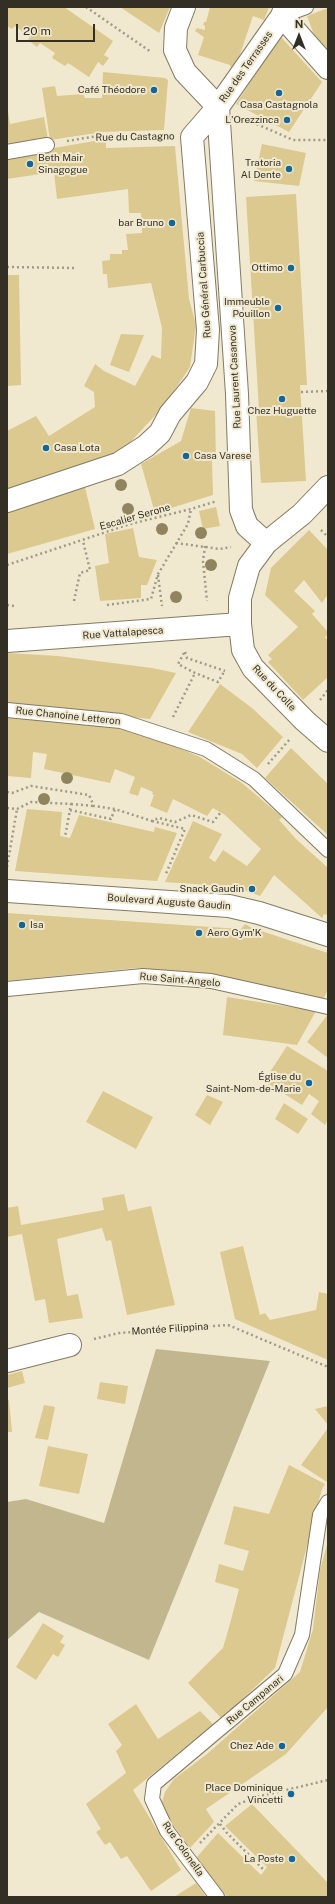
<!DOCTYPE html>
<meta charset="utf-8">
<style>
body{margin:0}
#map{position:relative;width:335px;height:1904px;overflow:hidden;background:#f1e9cf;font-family:"Public Sans",sans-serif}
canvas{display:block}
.frame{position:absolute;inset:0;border:8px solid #332f25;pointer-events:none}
.north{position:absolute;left:279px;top:16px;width:40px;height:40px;-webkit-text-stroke:3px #f1e9cf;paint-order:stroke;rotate:0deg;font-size:11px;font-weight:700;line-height:16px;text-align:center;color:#332f25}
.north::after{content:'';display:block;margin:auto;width:14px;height:18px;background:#332f25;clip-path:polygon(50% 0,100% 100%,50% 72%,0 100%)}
.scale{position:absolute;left:16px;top:24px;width:79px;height:18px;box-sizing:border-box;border:2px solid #332f25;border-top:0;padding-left:5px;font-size:12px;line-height:14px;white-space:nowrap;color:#332f25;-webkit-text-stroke:3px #f1e9cf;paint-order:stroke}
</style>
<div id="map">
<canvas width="335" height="1904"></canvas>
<div class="frame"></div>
<div class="north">N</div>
<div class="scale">20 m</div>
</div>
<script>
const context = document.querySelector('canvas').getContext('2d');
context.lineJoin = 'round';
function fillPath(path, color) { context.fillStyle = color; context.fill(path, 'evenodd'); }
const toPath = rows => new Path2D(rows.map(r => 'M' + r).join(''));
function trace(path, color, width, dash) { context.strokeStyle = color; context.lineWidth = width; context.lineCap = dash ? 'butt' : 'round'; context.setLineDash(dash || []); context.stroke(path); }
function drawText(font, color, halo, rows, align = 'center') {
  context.font = font + ' "Public Sans",sans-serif'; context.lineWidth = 4; context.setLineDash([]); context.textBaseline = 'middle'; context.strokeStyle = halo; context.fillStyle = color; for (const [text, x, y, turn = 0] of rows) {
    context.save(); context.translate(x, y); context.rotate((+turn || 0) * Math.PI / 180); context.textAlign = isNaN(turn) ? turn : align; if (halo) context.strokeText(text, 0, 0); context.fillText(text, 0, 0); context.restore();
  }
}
fillPath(toPath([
 [156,1349,270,1361,149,1660,39,1612,7,1640,7,1502,26,1499,104,1523]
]), '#c2b68f');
fillPath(toPath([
 [7,7,64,7,113,41,104,55,109,58,103,66,98,62,89,77,68,63,65,66,52,58,55,53,40,43,37,47,28,40,30,37,15,26,12,29,7,26],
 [120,7,170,7,159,33],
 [210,7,269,7,264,20,253,16,235,69,231,68,230,65,198,55,204,37,195,31,197,28,205,30,205,26,203,25,204,22,206,22],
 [328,8,328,53,316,40,307,16],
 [280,36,322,82,289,132,236,104],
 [103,72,165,78,168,80,164,130,103,132,50,140,42,88,55,86,57,96,83,94,85,98,102,98],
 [7,105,10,124,44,117,48,139,7,147],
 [106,139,106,148,175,146,189,299,196,325,190,367,163,407,122,451,7,492,7,431,36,416,49,436,95,407,94,392,84,386,95,364,104,371,135,386,152,355,161,359,162,328,151,283,108,288,107,274,103,274,102,261,110,260,110,254,122,254,122,250,128,250,126,234,142,233,141,213,129,213,128,189,57,199,54,172,7,179,7,156],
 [262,144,306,153,299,186,254,181],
 [296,194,307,385,300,385,306,481,261,483,256,410,259,410,246,197],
 [7,275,19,275,21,385,7,386],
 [121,334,144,335,129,372,110,365],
 [191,408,215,411,216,461,212,461,213,495,155,513,141,464,181,441],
 [85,487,95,529,7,554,7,508],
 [216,507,220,526,203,529,199,511],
 [133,528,139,557,157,560,147,585,141,585,141,598,100,601,95,566,109,563,105,534],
 [309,530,328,550,328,594,322,603,304,580,294,591,315,611,312,614,328,632,328,635,325,637,328,641,328,677,303,700,268,662,272,659,268,655,298,627,265,595,271,568],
 [7,653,58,656,152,668,176,673,150,719,7,705],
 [220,684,252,708,283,737,257,768,242,754,188,732],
 [7,715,128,727,200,757,242,783,282,817,279,820,296,839,328,868,328,915,324,914,322,918,274,875,260,896,236,887,165,882,193,821,222,834,209,858,215,862,223,850,247,866,261,849,225,815,213,808,207,816,173,799,167,813,150,806,154,795,152,794,153,792,141,787,138,796,129,793,135,777,115,769,110,783,44,769,47,754,33,752,31,778,7,776],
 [291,748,328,784,328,835,265,778],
 [27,809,62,812,60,836,70,838,79,815,154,832,155,827,177,833,157,881,15,871],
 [7,913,241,929,245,924,252,928,328,953,328,990,322,1001,211,977,136,968,7,981],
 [227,997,316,1011,297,1045,223,1035],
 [328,1014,328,1058,307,1042],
 [287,1046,328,1071,328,1120,325,1125,311,1114,319,1101,309,1094,302,1105,264,1081],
 [103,1091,153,1117,136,1149,86,1122],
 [207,1095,223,1102,210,1125,195,1115],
 [284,1103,308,1119,298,1134,275,1119],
 [124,1194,128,1211,151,1206,175,1305,127,1315,111,1240,106,1241,102,1228,57,1239,67,1296,78,1294,83,1318,49,1323,45,1299,35,1301,22,1234,7,1237,7,1208,18,1206,21,1225,104,1210,102,1198],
 [243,1246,260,1315,265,1313,270,1320,316,1310,319,1292,328,1294,328,1360,235,1319,220,1252],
 [22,1371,25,1383,7,1388,7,1375],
 [100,1382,128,1386,125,1404,97,1399],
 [7,1400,9,1400,12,1432,7,1432],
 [44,1405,55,1407,48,1440,35,1438],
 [328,1406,328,1425,315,1409],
 [328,1428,328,1481,327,1482,301,1465],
 [48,1446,88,1454,79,1494,39,1486],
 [289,1465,325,1484,322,1489,275,1668,222,1719,188,1683,223,1648,231,1620,239,1589,215,1582,219,1564,243,1571,249,1551,224,1544,234,1506,269,1514],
 [328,1541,328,1707,286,1754,206,1809,214,1822,190,1848,163,1811,162,1802,165,1792,174,1779,207,1754,300,1672,313,1629,320,1570],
 [43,1623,64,1636,60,1642,65,1645,58,1657,53,1654,36,1680,16,1667],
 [136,1704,158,1739,200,1711,213,1724,133,1790,181,1870,151,1891,127,1856,121,1859,110,1842,105,1845,96,1832,101,1829,86,1804,126,1773,116,1751,122,1745,108,1724],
 [252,1804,328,1883,328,1897,227,1897,196,1858,218,1833,261,1875,267,1867,225,1826],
 [196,1883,206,1897,174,1897]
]), '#dcc98f');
const lane = toPath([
 [282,16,306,7],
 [7,152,47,145],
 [7,710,121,721,206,749,254,779,328,850],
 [7,989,143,976,211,981,328,1007],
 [217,1897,167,1831,152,1799,154,1784,285,1674,302,1635,320,1515,328,1502]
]);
const street = toPath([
 [184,7,176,28,175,50,185,72,218,107],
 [282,16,328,68],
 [218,107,237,394,241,510,247,526,266,543],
 [328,487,302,514,266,543,249,566,240,598,240,624,243,650,253,668,305,721,328,741],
 [7,501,118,464,146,446,160,433,170,414,197,382,206,364,208,330,192,137,218,107,282,16,285,7],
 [7,641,240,624],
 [7,1361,70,1345]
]);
const secondary = toPath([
 [7,891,229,906,259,913,328,935]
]);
trace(lane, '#827a63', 16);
trace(street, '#827a63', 24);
trace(secondary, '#827a63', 24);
trace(toPath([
 [86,7,151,52],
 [243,118,293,140,328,140],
 [67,141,104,135,168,136],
 [7,267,77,268],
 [301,392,328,391],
 [321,530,328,537],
 [176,543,220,549,231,547],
 [205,546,203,561,207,601],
 [7,565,130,524,191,509,217,501],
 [158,575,162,606],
 [74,601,80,573,90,570,83,541],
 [7,605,14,606],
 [107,605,151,599,158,574,188,524,191,509],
 [185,652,187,658,225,671],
 [184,653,178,664,195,673,218,682,224,672],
 [320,700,328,690],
 [173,717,195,673],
 [268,764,290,739],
 [7,792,12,793,31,786,89,795,94,806,115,809,152,821,159,818,175,822,191,815,213,822,221,812],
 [71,804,94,806],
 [7,808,17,809,31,802,71,804,65,837],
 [70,810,111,819,115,809],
 [152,821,185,829,165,876],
 [7,867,17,809],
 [94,1339,119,1333,228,1325,328,1367],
 [220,1824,227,1833,264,1870],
 [200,1843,238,1804,257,1797,328,1780]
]), '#9f9986', 2.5, [2, 3]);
trace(lane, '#fff', 14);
trace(street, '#fff', 22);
trace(secondary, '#fff', 22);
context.fillStyle = '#8f845d';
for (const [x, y] of [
 [121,485],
 [128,509],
 [162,529],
 [201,533],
 [211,565],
 [176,597],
 [67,778],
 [44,799]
]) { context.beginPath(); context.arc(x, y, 6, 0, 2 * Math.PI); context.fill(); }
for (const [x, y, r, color] of [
 [154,90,4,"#146698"],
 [279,93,4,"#146698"],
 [287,120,4,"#146698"],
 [30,164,4,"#146698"],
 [289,169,4,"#146698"],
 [172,223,4,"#146698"],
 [291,268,4,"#146698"],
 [278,308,4,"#146698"],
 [282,399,4,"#146698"],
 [46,448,4,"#146698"],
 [186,456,4,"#146698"],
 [252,889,4,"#146698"],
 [22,925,4,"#146698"],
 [199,933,4,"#146698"],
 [309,1083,4,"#146698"],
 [282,1746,4,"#146698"],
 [291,1794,4,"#146698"],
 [292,1859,4,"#146698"]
]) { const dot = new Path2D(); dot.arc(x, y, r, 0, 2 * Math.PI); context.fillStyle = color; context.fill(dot); trace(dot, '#f1e9cf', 1.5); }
drawText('10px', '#332f25', '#f1e9cf', [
 ["Rue des Terrasses",246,67,-55],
 ["Rue du Castagno",135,137,-1],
 ["Rue Général Carbuccia",204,285,-94],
 ["Rue Laurent Casanova",235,377,-93],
 ["Escalier Serone",135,517,-16],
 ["Rue Vattalapesca",123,633,-4],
 ["Rue du Colle",274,688,47],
 ["Rue Chanoine Letteron",68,716,6],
 ["Boulevard Auguste Gaudin",169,902,4],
 ["Rue Saint-Angelo",180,980,5],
 ["Montée Filippina",170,1329,-4],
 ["Rue Campanari",255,1700,-40],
 ["Rue Colonella",183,1849,55]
]);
drawText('10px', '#332f25', '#f1e9cf', [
 ["Café Théodore",146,90],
 ["Casa Castagnola",279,105,"center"],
 ["L'Orezzinca",279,120],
 ["Beth Mair",38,158,"left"],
 ["Sinagogue",38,170,"left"],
 ["Tratoria",281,163],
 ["Al Dente",281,175],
 ["bar Bruno",164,223],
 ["Ottimo",283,268],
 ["Immeuble",270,302],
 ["Pouillon",270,314],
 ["Chez Huguette",282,411,"center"],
 ["Casa Lota",54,448,"left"],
 ["Casa Varese",194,456,"left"],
 ["Snack Gaudin",244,889],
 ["Isa",30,925,"left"],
 ["Aero Gym'K",207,933,"left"],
 ["Église du",301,1077],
 ["Saint-Nom-de-Marie",301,1089],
 ["Chez Ade",274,1746],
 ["Place Dominique",283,1788],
 ["Vincetti",283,1800],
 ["La Poste",284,1859]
], 'right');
</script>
